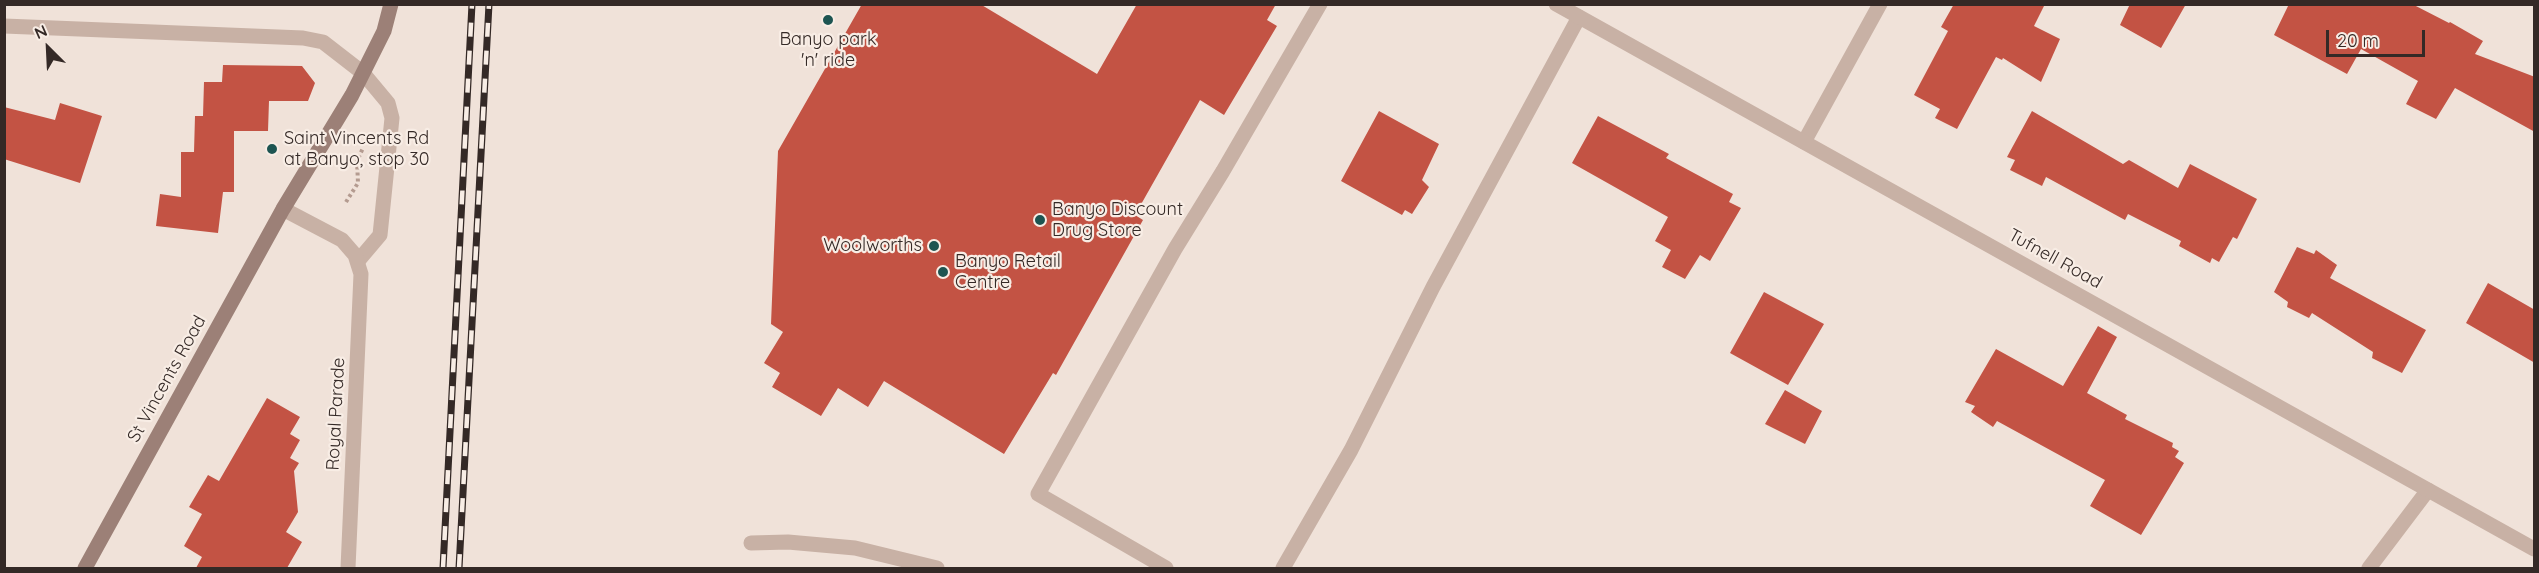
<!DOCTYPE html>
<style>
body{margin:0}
#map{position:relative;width:2539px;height:573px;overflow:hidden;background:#f0e2d9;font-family:Quicksand,sans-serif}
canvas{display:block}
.frame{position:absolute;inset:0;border:6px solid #342926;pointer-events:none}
.north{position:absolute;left:18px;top:18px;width:60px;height:60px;-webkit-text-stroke:4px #f8ede5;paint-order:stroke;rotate:336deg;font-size:16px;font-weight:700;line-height:24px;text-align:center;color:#342926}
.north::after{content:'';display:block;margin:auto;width:21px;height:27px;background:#342926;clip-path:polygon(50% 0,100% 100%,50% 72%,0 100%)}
.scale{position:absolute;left:2326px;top:30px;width:99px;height:27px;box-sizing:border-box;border:3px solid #342926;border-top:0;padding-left:8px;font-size:18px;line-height:21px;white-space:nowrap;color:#342926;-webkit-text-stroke:4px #f8ede5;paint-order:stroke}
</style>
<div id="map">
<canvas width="2539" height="573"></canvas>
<div class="frame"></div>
<div class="north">N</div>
<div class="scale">20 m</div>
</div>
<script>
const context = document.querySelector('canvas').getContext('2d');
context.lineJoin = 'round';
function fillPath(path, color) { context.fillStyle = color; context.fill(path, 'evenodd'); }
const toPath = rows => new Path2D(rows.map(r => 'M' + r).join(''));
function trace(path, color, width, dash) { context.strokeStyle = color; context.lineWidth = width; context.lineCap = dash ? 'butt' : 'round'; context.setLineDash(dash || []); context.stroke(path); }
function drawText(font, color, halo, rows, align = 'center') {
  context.font = font + ' Quicksand,sans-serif'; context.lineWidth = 4.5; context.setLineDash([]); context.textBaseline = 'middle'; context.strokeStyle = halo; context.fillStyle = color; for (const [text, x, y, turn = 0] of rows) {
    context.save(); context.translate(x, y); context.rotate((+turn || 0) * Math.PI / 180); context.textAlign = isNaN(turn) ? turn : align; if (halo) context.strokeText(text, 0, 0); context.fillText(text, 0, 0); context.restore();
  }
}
fillPath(toPath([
 [862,4,980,4,1097,74,1137,4,1276,4,1267,20,1277,26,1224,115,1200,100,1135,215,1143,220,1056,375,1053,373,1004,454,884,381,868,407,838,388,821,416,772,387,780,373,764,363,783,332,771,324,778,151],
 [1954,4,2045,4,2034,26,2060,39,2041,82,2003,58,2002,60,1996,57,1957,129,1935,118,1940,109,1914,95,1948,31,1941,27],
 [2130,4,2186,4,2161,48,2120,25],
 [2289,4,2412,4,2449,23,2450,22,2483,41,2475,54,2535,77,2535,132,2455,88,2436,119,2406,104,2418,81,2361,49,2347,74,2274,35],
 [223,65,302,66,315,83,308,101,269,101,268,131,234,131,234,192,223,192,218,233,156,226,160,194,181,197,181,152,194,152,195,116,203,116,204,82,222,82],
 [60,103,102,116,80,183,4,159,4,107,55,120],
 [1379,111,1439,144,1422,180,1429,187,1412,214,1405,210,1402,215,1341,181],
 [2032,111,2123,164,2129,160,2178,188,2190,164,2257,199,2237,239,2233,237,2219,262,2212,258,2210,263,2179,246,2181,241,2128,214,2125,220,2046,177,2042,186,2010,170,2015,160,2007,157],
 [1598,116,1669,154,1666,158,1733,194,1729,202,1741,208,1710,261,1700,255,1685,279,1662,267,1671,250,1655,241,1668,217,1572,163],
 [2297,247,2314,254,2316,250,2337,265,2330,278,2426,330,2402,373,2372,358,2373,352,2312,313,2309,318,2287,307,2288,302,2274,292],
 [2488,283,2535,310,2535,363,2466,323],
 [1764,292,1824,324,1788,385,1730,353],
 [2098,326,2117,337,2087,393,2127,415,2125,419,2173,443,2172,447,2179,451,2175,457,2184,463,2141,535,2090,506,2105,480,1997,421,1993,427,1971,412,1975,406,1965,402,1996,349,2063,386],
 [1785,390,1822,411,1805,444,1765,424],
 [267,398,300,417,290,434,300,440,290,458,299,463,294,471,298,512,286,532,302,542,287,568,196,568,202,557,184,546,202,514,189,507,208,475,219,481]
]), '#c35344');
trace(toPath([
 [346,202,358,183,357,161,363,148]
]), '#b49b90', 4, [3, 3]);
trace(toPath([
 [358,261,380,235,392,118,388,103,363,73],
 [751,543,788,542,855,548,937,568],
 [1166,568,1038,494,1175,249,1223,171,1320,4],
 [1283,568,1351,450,1433,287,1579,17],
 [2369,568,2428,490]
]), '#c8b1a5', 15);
trace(toPath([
 [4,26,303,38,323,42,363,73],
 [1804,142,1880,4],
 [283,209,342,240,355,255,361,274,348,568]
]), '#c8b1a5', 15);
trace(toPath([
 [1556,4,2534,549]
]), '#c8b1a5', 15);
trace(toPath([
 [85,568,283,209,352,95,384,31,391,4]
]), '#9c8077', 15);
const rail = toPath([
 [443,568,472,4],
 [459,568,489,4]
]);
trace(rail, '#342926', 7);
trace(rail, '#f8ede5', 4.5, [14]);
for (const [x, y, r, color] of [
 [828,20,6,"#1d5451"],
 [272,149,6,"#1d5451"],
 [1040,220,6,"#1d5451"],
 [934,246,6,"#1d5451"],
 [943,272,6,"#1d5451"]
]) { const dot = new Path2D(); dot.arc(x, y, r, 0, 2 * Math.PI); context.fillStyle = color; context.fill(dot); trace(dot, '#f8ede5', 2); }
drawText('18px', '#342926', '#f8ede5', [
 ["Banyo park",828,40,"center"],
 ["'n' ride",828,61,"center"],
 ["Saint Vincents Rd",284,139],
 ["at Banyo, stop 30",284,160],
 ["Banyo Discount",1052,210],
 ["Drug Store",1052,231],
 ["Woolworths",922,246,"right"],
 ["Banyo Retail",955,262],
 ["Centre",955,283]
], 'left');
drawText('18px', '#342926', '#f8ede5', [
 ["Tufnell Road",2055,259,29],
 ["St Vincents Road",167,379,-61],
 ["Royal Parade",336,414,-87]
]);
</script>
